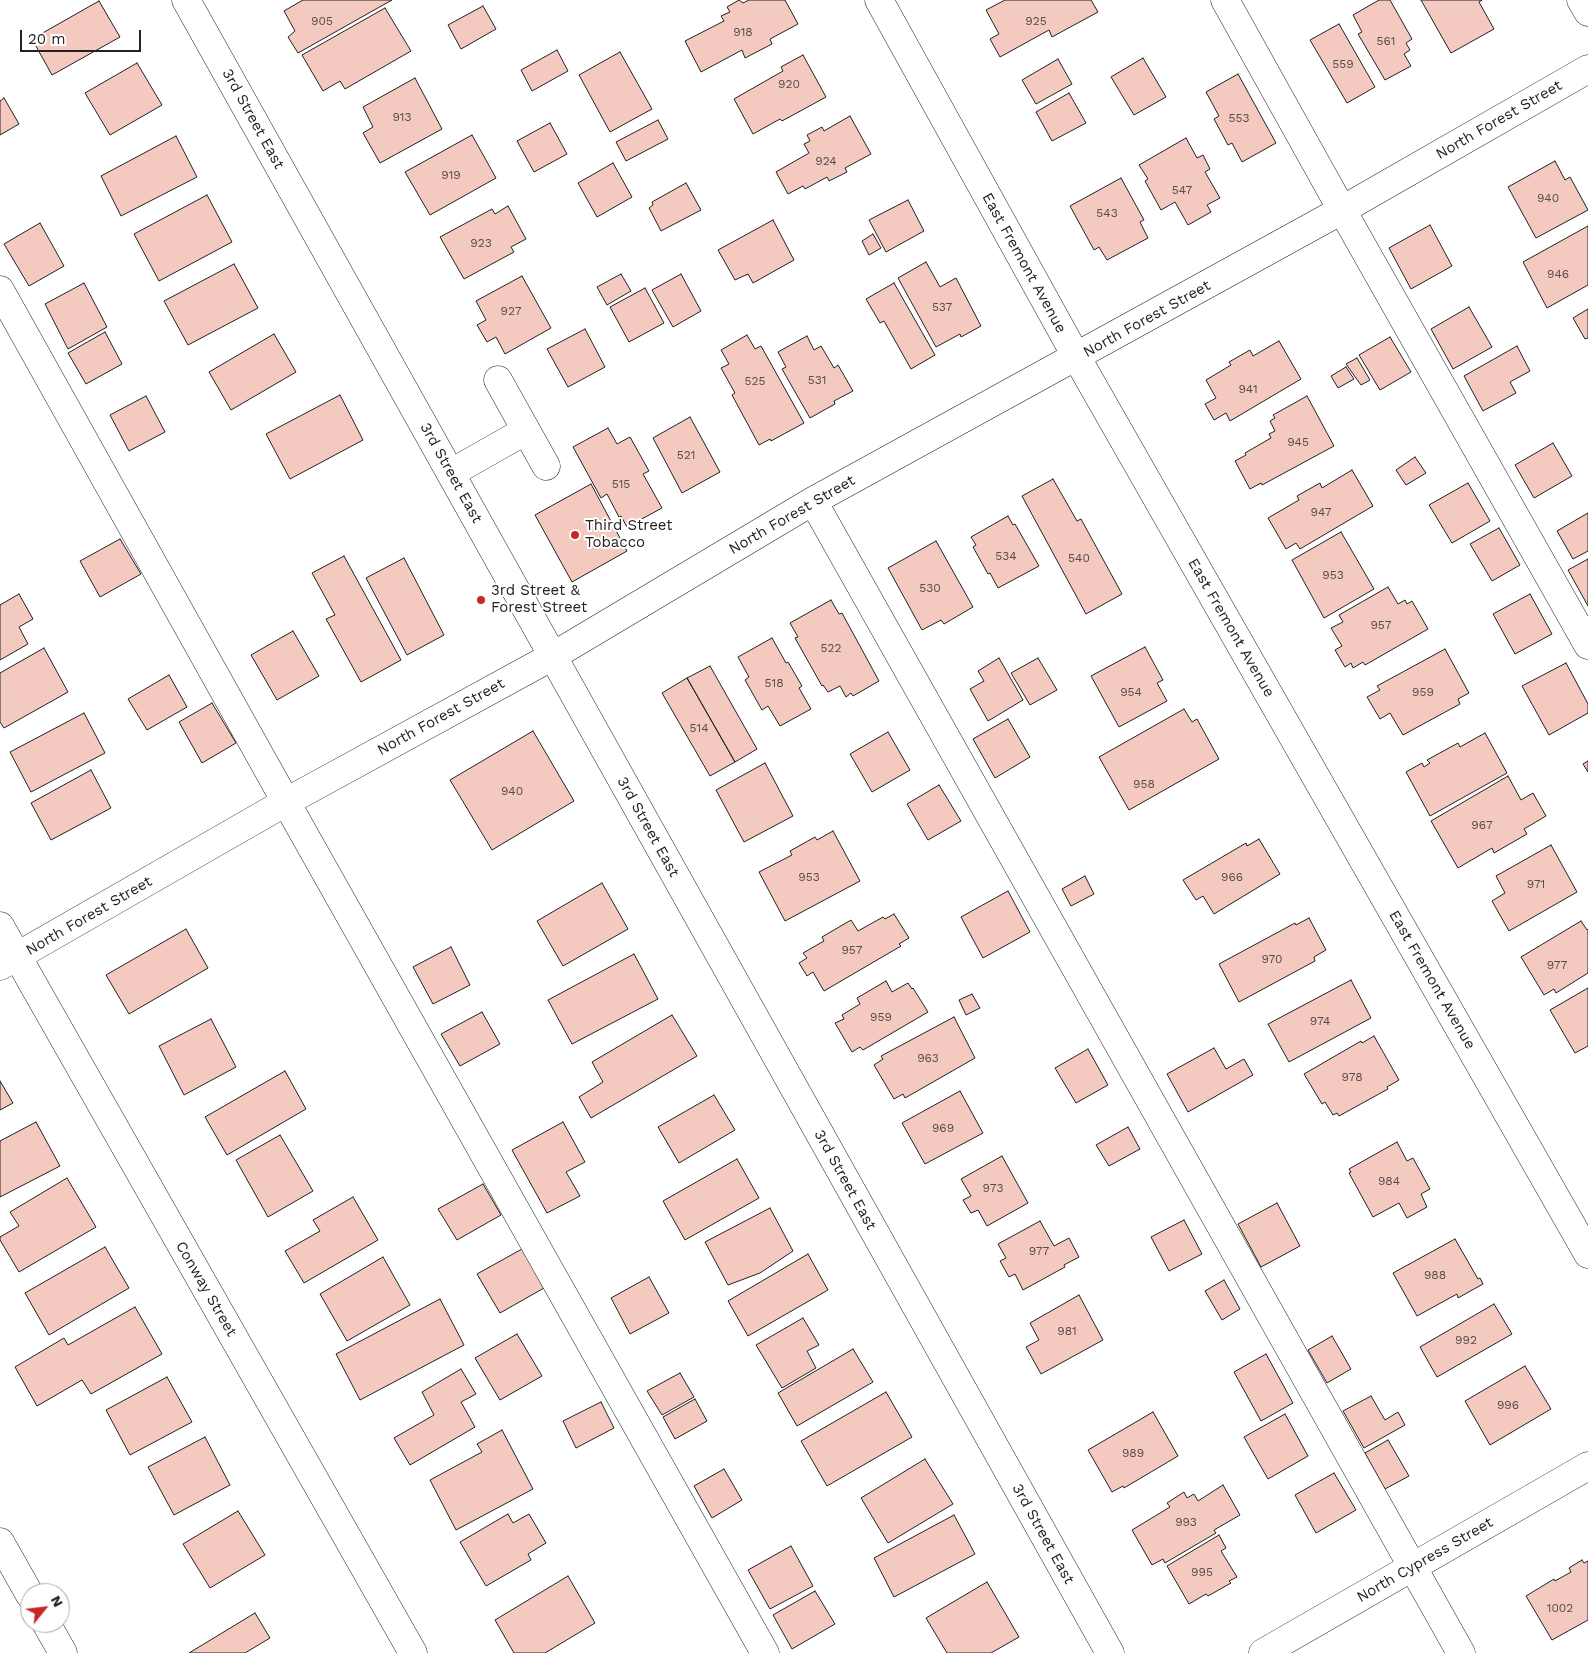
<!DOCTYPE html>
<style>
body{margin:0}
#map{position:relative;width:1588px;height:1653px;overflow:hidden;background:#fff;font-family:"Work Sans",sans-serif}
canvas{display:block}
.north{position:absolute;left:20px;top:1583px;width:50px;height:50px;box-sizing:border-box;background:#fff;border:1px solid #a7a7a7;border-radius:50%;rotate:61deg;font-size:14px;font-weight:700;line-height:20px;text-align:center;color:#222}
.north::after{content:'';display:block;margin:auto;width:18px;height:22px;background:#c62828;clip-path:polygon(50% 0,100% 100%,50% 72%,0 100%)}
.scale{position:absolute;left:20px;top:30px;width:121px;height:22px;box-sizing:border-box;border:2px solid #222;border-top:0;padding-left:6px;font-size:15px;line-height:18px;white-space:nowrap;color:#222;-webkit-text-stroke:4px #fff;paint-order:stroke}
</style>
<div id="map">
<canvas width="1588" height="1653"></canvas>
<div class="north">N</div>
<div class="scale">20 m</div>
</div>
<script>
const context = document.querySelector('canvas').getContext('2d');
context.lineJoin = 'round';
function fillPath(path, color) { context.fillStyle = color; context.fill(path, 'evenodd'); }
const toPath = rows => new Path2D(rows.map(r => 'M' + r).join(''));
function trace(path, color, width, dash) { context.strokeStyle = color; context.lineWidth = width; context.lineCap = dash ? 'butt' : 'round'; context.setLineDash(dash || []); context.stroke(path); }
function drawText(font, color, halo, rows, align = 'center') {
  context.font = font + ' "Work Sans",sans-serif'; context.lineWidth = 4; context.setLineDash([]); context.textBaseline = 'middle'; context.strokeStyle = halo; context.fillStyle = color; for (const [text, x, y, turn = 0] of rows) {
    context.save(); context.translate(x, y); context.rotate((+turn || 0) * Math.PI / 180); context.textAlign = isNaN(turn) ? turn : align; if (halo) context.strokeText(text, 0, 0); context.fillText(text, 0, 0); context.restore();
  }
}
const building = toPath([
 [303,0,392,0,298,53,288,37,295,31,284,11,303,0],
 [739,0,743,3,749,0,785,0,798,24,770,39,772,44,745,58,742,50,701,72,685,41,724,21,721,16,730,12,727,7,739,0],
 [1005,0,1091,0,1098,12,1052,37,1049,30,1000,57,990,39,999,34,986,10,1005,0],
 [1379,0,1390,0,1412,39,1406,43,1410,50,1404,54,1411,66,1385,80,1358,34,1362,32,1353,15,1379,0],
 [1421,0,1482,0,1479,2,1494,29,1451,53,1421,0],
 [99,1,120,37,52,75,32,39,99,1],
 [483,6,496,29,461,49,448,25,483,6],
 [385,8,411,51,345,89,340,81,323,91,302,55,385,8],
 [1339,24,1375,87,1347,103,1310,40,1339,24],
 [557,50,568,71,532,91,521,70,557,50],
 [620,52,652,109,610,132,579,75,620,52],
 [803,55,826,97,782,121,780,119,753,134,734,99,783,71,781,67,803,55],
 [1143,58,1166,97,1134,115,1111,77,1143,58],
 [1058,59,1072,84,1036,104,1022,80,1058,59],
 [137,63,162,105,110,135,85,93,137,63],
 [1238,74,1276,143,1242,162,1232,143,1228,145,1214,119,1219,116,1206,92,1238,74],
 [415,78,442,129,380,163,363,133,373,127,363,107,415,78],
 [1069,93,1086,123,1052,141,1036,112,1069,93],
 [4,98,19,124,0,135,0,101,4,98],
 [850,116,871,154,845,168,847,172,829,181,827,177,805,189,803,186,788,194,776,172,809,153,804,144,810,141,807,135,822,127,824,131,850,116],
 [658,120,668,139,626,161,616,142,658,120],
 [550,123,567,154,534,172,517,141,550,123],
 [472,135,496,178,430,215,405,172,472,135],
 [176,136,197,177,121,216,101,176,176,136],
 [1186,138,1197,158,1203,155,1210,169,1205,172,1220,198,1207,205,1211,212,1188,225,1175,202,1161,210,1145,181,1148,179,1139,165,1186,138],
 [1555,161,1565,180,1570,177,1588,210,1536,238,1508,187,1555,161],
 [613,163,632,197,597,217,578,183,613,163],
 [1121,178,1144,220,1140,222,1148,238,1107,260,1099,247,1094,250,1070,206,1121,178],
 [686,183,701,210,661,231,649,208,653,205,652,202,686,183],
 [207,195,232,242,159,281,134,234,207,195],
 [908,200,924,231,886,252,869,220,908,200],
 [508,206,526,239,511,247,514,252,464,279,440,237,492,209,495,214,508,206],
 [773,220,794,260,753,283,748,274,735,280,718,250,773,220],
 [40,223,64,266,29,286,4,244,40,223],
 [1430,225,1452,266,1411,289,1389,248,1430,225],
 [1588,226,1588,285,1547,308,1523,262,1588,226],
 [873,234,881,248,869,255,862,241,873,234],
 [926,262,940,287,956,278,981,326,961,337,960,334,936,347,898,278,926,262],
 [234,264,258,308,188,345,164,301,234,264],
 [621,274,631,291,607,305,597,287,621,274],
 [681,274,701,311,673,327,652,290,681,274],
 [522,276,551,328,505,354,496,337,487,342,477,325,486,320,476,301,522,276],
 [84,283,107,327,68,349,45,304,84,283],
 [894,283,935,355,911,369,884,321,880,323,866,299,894,283],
 [645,288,664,323,629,342,610,307,645,288],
 [1469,307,1492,347,1453,369,1431,329,1469,307],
 [1588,309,1588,338,1585,339,1573,318,1588,309],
 [585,329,605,367,568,387,547,349,585,329],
 [105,332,122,364,86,384,68,353,105,332],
 [274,334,296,372,231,410,209,372,274,334],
 [747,335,755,349,761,346,804,423,771,441,770,439,759,445,732,395,735,393,721,368,729,364,721,350,747,335],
 [807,336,814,350,821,346,834,368,838,365,853,391,834,401,835,404,810,418,782,369,786,367,778,352,807,336],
 [1390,337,1411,372,1380,390,1359,355,1390,337],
 [1279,341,1301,379,1230,421,1226,413,1214,420,1205,404,1216,398,1206,380,1231,365,1229,362,1250,350,1253,356,1279,341],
 [1517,346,1530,371,1510,382,1516,393,1483,411,1464,376,1517,346],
 [1357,358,1370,380,1361,385,1346,364,1357,358],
 [1346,367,1354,379,1338,388,1331,376,1346,367],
 [340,395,363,440,290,479,266,434,340,395],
 [146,396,165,432,129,451,110,415,146,396],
 [1307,396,1334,446,1262,485,1261,483,1250,489,1235,461,1246,455,1245,453,1271,438,1269,434,1275,431,1270,421,1275,418,1273,415,1307,396],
 [690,417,720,472,682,493,653,438,690,417],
 [608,428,617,444,630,437,649,471,643,474,662,508,627,527,621,516,619,517,607,494,601,498,573,447,608,428],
 [1553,443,1572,476,1534,498,1515,465,1553,443],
 [1415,457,1426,473,1406,485,1396,470,1415,457],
 [1352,470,1373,506,1300,549,1296,543,1286,549,1268,518,1299,500,1297,496,1320,483,1322,488,1352,470],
 [1053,479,1077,521,1081,519,1122,594,1086,614,1022,496,1053,479],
 [1468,483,1490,521,1452,543,1429,505,1468,483],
 [591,484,627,551,572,582,535,515,591,484],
 [1588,513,1588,551,1573,559,1557,531,1588,513],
 [1008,516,1013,525,1015,524,1039,566,998,588,990,573,988,574,973,547,976,545,971,537,1008,516],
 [1499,528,1520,565,1492,581,1470,544,1499,528],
 [1341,532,1374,589,1324,618,1292,560,1341,532],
 [120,539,141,574,100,597,80,561,120,539],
 [936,541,973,607,944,624,941,620,922,630,888,568,936,541],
 [344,556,401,660,361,682,326,619,335,615,312,573,344,556],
 [404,558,444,635,407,655,366,578,404,558],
 [1588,559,1588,606,1568,570,1588,559],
 [1388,587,1398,604,1405,600,1407,604,1412,601,1428,629,1365,665,1363,662,1353,668,1351,663,1345,667,1335,650,1342,646,1331,628,1343,622,1339,615,1388,587],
 [19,594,33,619,19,627,28,644,0,660,0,605,19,594],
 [1530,594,1552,634,1515,654,1493,614,1530,594],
 [831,600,839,614,842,613,879,681,853,696,851,693,846,697,840,686,828,692,823,685,822,686,795,638,798,637,790,623,831,600],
 [293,631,319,676,277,700,251,655,293,631],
 [772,638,786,663,788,662,802,686,799,688,811,709,780,726,768,706,762,710,745,680,749,677,738,657,772,638],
 [1145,647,1163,680,1157,683,1167,701,1119,727,1091,676,1145,647],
 [44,648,68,692,4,728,0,722,0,673,44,648],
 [1445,649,1469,693,1458,699,1460,704,1403,735,1390,713,1380,719,1367,697,1380,690,1377,686,1445,649],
 [999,658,1023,700,988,721,970,689,984,681,978,671,999,658],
 [1038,658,1057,690,1030,705,1011,673,1038,658],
 [1566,663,1588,704,1588,713,1549,735,1522,686,1566,663],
 [710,666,757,749,735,762,687,678,710,666],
 [169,675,187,707,147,730,128,699,169,675],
 [687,678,735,762,710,776,662,693,687,678],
 [212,703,236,743,202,763,179,722,212,703],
 [1184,709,1192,722,1197,719,1219,759,1129,810,1099,757,1184,709],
 [84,713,105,753,31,792,10,752,84,713],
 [1008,719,1030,757,995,778,973,739,1008,719],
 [533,731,574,801,492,850,450,780,533,731],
 [888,732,910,770,872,792,850,754,888,732],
 [1485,733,1507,773,1430,816,1406,772,1422,763,1424,767,1430,763,1427,760,1458,743,1460,747,1485,733],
 [1588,761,1588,772,1583,764,1588,761],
 [765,763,793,816,744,842,716,790,765,763],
 [91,770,111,808,51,840,31,803,91,770],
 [1508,776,1521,800,1533,793,1546,816,1524,829,1527,834,1494,853,1492,848,1458,868,1431,821,1508,776],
 [939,785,961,821,928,840,907,804,939,785],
 [833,831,860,881,785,921,759,872,792,855,790,851,815,837,817,840,833,831],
 [1259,839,1280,874,1214,914,1203,896,1196,900,1183,880,1246,843,1247,846,1259,839],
 [1551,845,1577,892,1509,931,1492,901,1505,893,1496,876,1551,845],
 [1085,876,1094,894,1071,906,1062,889,1085,876],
 [602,883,628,929,563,966,537,921,602,883],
 [1008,891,1030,932,983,958,961,917,1008,891],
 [894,914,909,938,899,944,901,946,824,991,813,972,807,976,799,963,807,958,803,953,824,941,822,937,851,920,858,931,883,917,885,919,894,914],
 [1309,918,1326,950,1314,957,1315,961,1239,1002,1219,964,1295,923,1296,925,1309,918],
 [1581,921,1587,930,1588,929,1588,973,1556,993,1554,989,1544,995,1521,957,1581,921],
 [186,929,208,968,129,1014,106,975,186,929],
 [451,947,470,985,433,1004,413,967,451,947],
 [634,954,658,999,572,1044,548,1000,634,954],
 [1351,980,1371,1018,1289,1062,1268,1024,1351,980],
 [886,981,892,992,908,983,912,989,913,988,928,1012,863,1050,860,1047,852,1052,835,1023,844,1019,842,1015,860,1004,857,998,886,981],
 [1588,988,1588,1046,1575,1053,1550,1010,1588,988],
 [972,994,980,1008,966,1015,959,1000,972,994],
 [482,1012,500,1044,460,1066,441,1034,482,1012],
 [672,1015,697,1056,591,1118,579,1097,603,1082,592,1062,672,1015],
 [954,1017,975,1058,905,1098,903,1094,894,1099,874,1065,883,1059,881,1056,954,1017],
 [211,1019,236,1067,184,1095,159,1046,211,1019],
 [1374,1036,1399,1080,1387,1087,1388,1089,1339,1116,1337,1113,1333,1115,1325,1102,1322,1104,1304,1074,1361,1041,1362,1043,1374,1036],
 [1214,1048,1226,1069,1244,1059,1253,1075,1188,1112,1167,1074,1214,1048],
 [1088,1049,1108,1085,1076,1103,1055,1068,1088,1049],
 [285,1071,306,1109,227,1155,205,1117,285,1071],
 [0,1081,13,1103,0,1110,0,1081],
 [960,1091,983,1133,925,1164,902,1123,960,1091],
 [714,1095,735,1130,679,1163,658,1127,714,1095],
 [36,1122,60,1166,0,1197,0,1141,36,1122],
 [563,1122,585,1162,566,1172,580,1196,547,1213,512,1150,563,1122],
 [1128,1127,1140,1149,1109,1166,1096,1145,1128,1127],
 [280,1135,313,1191,268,1217,236,1160,280,1135],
 [1397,1142,1407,1161,1413,1158,1430,1189,1421,1194,1427,1207,1407,1218,1399,1203,1373,1217,1349,1173,1351,1172,1349,1169,1397,1142],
 [1002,1156,1028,1203,987,1226,978,1210,971,1213,963,1200,971,1196,961,1179,1002,1156],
 [737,1159,759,1198,685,1240,663,1201,737,1159],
 [67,1178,96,1227,19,1272,0,1240,0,1237,19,1226,10,1212,67,1178],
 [483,1184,501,1215,457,1240,438,1209,483,1184],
 [353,1197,378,1240,304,1283,285,1251,320,1231,313,1220,353,1197],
 [1277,1203,1300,1246,1261,1267,1238,1224,1277,1203],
 [770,1208,793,1251,760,1273,728,1285,705,1242,770,1208],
 [1184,1220,1202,1254,1169,1271,1151,1237,1184,1220],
 [1040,1221,1054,1246,1069,1238,1079,1257,1064,1265,1065,1267,1023,1290,1015,1274,1009,1277,1000,1261,1006,1258,998,1244,1040,1221],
 [1455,1239,1478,1279,1480,1278,1483,1284,1458,1298,1457,1294,1417,1316,1393,1273,1455,1239],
 [105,1247,129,1288,49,1335,25,1293,105,1247],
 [522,1249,544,1288,500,1313,477,1274,522,1249],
 [808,1254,828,1290,748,1336,728,1301,808,1254],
 [383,1257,410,1305,347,1341,320,1294,383,1257],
 [649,1277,669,1313,630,1334,611,1298,649,1277],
 [1224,1280,1240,1309,1222,1320,1205,1291,1224,1280],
 [1079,1295,1103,1340,1041,1374,1026,1347,1039,1340,1030,1323,1079,1295],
 [440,1299,464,1345,360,1400,336,1354,440,1299],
 [1494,1304,1512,1334,1437,1377,1420,1347,1494,1304],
 [135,1307,162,1354,91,1394,82,1380,37,1406,15,1367,64,1338,68,1345,135,1307],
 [803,1318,819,1345,807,1351,816,1368,782,1388,756,1345,803,1318],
 [517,1334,542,1376,500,1400,475,1358,517,1334],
 [1332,1336,1351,1369,1327,1383,1308,1350,1332,1336],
 [853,1349,873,1382,797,1426,778,1393,853,1349],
 [1266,1354,1293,1403,1261,1421,1234,1372,1266,1354],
 [1525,1366,1551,1409,1490,1445,1465,1401,1525,1366],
 [461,1369,476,1394,461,1402,475,1427,410,1465,394,1438,434,1415,422,1392,461,1369],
 [680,1373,694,1397,662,1415,647,1391,680,1373],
 [167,1377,192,1422,130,1455,106,1410,167,1377],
 [886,1392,912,1437,827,1486,801,1441,886,1392],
 [1371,1396,1385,1420,1398,1412,1405,1425,1364,1448,1343,1411,1371,1396],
 [695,1399,707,1421,675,1439,663,1417,695,1399],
 [601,1402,614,1428,576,1448,563,1421,601,1402],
 [1153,1412,1178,1456,1124,1488,1123,1486,1112,1492,1088,1450,1153,1412],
 [1285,1414,1308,1456,1268,1479,1244,1437,1285,1414],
 [502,1430,533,1489,456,1530,430,1480,482,1452,477,1444,502,1430],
 [205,1437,230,1485,174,1515,148,1467,205,1437],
 [1388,1440,1409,1476,1385,1489,1365,1453,1388,1440],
 [925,1459,953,1504,888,1543,861,1498,925,1459],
 [724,1469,742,1500,712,1518,694,1486,724,1469],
 [1334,1473,1356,1510,1316,1533,1295,1495,1334,1473],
 [1223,1485,1240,1515,1214,1530,1216,1533,1165,1563,1163,1559,1152,1565,1132,1530,1170,1507,1167,1503,1184,1492,1187,1498,1194,1494,1198,1501,1223,1485],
 [238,1511,265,1555,210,1588,183,1544,238,1511],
 [508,1514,513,1523,529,1514,546,1543,528,1554,531,1560,486,1586,460,1542,508,1514],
 [954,1515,975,1554,894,1597,874,1558,954,1515],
 [1219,1535,1226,1548,1221,1551,1237,1577,1229,1581,1231,1583,1208,1596,1206,1594,1189,1604,1167,1566,1219,1535],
 [791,1546,813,1586,770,1609,748,1570,791,1546],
 [1582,1560,1584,1563,1588,1561,1588,1620,1552,1640,1526,1596,1554,1579,1555,1581,1571,1572,1569,1568,1582,1560],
 [568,1576,595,1623,545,1653,514,1653,495,1620,568,1576],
 [987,1582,1019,1637,991,1653,947,1653,926,1618,987,1582],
 [815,1591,835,1624,792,1649,773,1615,815,1591],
 [255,1613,270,1638,245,1653,189,1653,255,1613]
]);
fillPath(building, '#f3c9c0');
trace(building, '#222', 1);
const minor = toPath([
 [186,0,1110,1653],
 [879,0,1077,358,1588,1254],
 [1225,0,1342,210,1588,645],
 [1581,0,1588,12],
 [0,290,286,802,765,1653],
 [498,380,546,466],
 [451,473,525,431],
 [813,501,1461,1653],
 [0,926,413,1653],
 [0,966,286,802,553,656,813,501,1342,210,1588,69],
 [0,1542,30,1595],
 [46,1623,63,1653],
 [1263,1653,1588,1466]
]);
trace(minor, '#222', 29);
trace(minor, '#fff', 28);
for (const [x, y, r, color] of [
 [575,535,5,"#c62828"],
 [481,600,5,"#c62828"]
]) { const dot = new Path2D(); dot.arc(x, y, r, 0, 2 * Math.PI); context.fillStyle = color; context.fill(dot); trace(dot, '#fff', 2); }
drawText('12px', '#564c4a', null, [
 ["905",322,21],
 ["925",1036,21],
 ["918",743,32],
 ["561",1386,41],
 ["559",1343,64],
 ["920",789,84],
 ["913",402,117],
 ["553",1239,118],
 ["924",826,161],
 ["919",451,175],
 ["547",1182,190],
 ["940",1548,198],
 ["543",1107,213],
 ["923",481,243],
 ["946",1558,274],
 ["537",942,307],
 ["927",511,311],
 ["531",817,380],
 ["525",755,381],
 ["941",1248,389],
 ["945",1298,442],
 ["521",686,455],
 ["515",621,484],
 ["947",1321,512],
 ["534",1006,556],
 ["540",1079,558],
 ["953",1333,575],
 ["530",930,588],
 ["957",1381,625],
 ["522",831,648],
 ["518",774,683],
 ["954",1131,692],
 ["959",1423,692],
 ["514",699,728],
 ["958",1144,784],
 ["940",512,791],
 ["967",1482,825],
 ["953",809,877],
 ["966",1232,877],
 ["971",1536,884],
 ["957",852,950],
 ["970",1272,959],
 ["977",1557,965],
 ["959",881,1017],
 ["974",1320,1021],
 ["963",928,1058],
 ["978",1352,1077],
 ["969",943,1128],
 ["984",1389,1181],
 ["973",993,1188],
 ["977",1039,1251],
 ["988",1435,1275],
 ["981",1067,1331],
 ["992",1466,1340],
 ["996",1508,1405],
 ["989",1133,1453],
 ["993",1186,1522],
 ["995",1202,1572],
 ["1002",1560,1608]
]);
drawText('15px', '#222', '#fff', [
 ["3rd Street East",253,119,61],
 ["North Forest Street",1499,120,-30],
 ["East Fremont Avenue",1024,263,61],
 ["North Forest Street",1147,319,-29],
 ["3rd Street East",451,473,61],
 ["North Forest Street",792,515,-30],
 ["East Fremont Avenue",1231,628,60],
 ["North Forest Street",441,717,-29],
 ["3rd Street East",648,827,61],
 ["North Forest Street",89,916,-30],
 ["East Fremont Avenue",1432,980,60],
 ["3rd Street East",845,1180,61],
 ["Conway Street",206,1289,60],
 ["3rd Street East",1043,1534,61],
 ["North Cypress Street",1425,1560,-30]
]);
drawText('15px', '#222', '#fff', [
 ["Third Street",585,526],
 ["Tobacco",585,543],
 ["3rd Street &",491,591],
 ["Forest Street",491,608]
], 'left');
</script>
